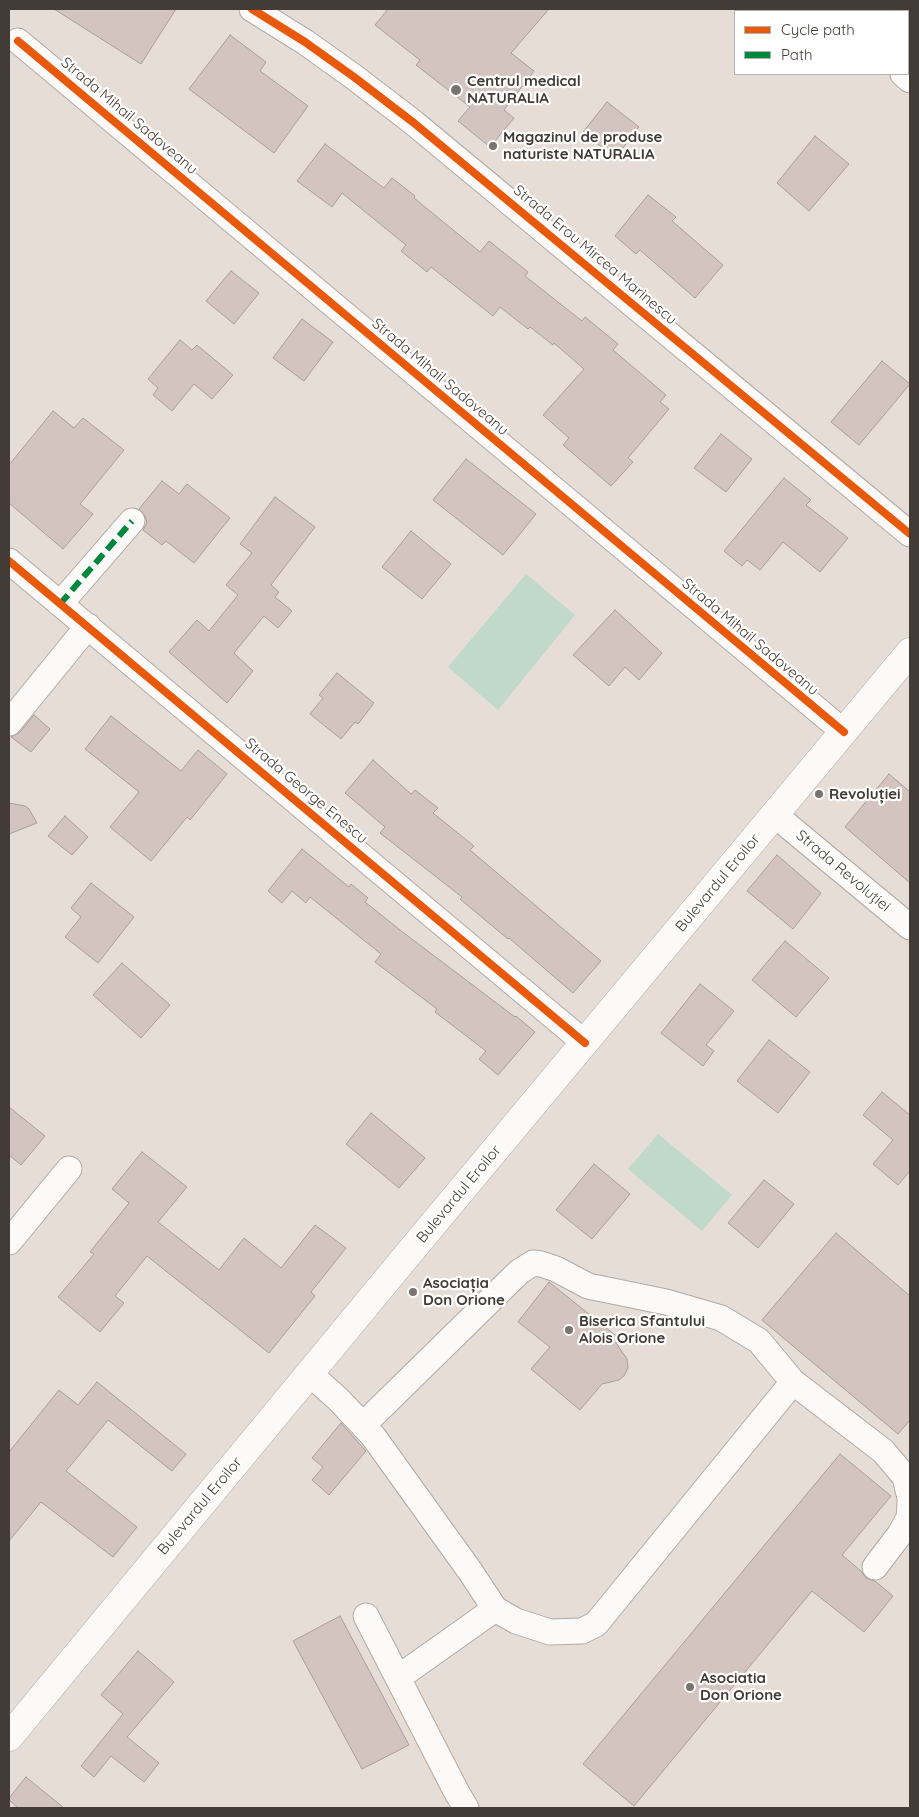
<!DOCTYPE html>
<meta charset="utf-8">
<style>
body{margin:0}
#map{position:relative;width:919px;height:1817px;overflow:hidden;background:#e6ddd6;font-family:Quicksand,sans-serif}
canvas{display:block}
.frame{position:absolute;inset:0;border:10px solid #423b36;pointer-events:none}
.legend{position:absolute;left:734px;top:10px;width:175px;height:65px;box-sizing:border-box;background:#fff;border:1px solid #b3b1af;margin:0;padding:6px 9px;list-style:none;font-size:15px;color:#423b36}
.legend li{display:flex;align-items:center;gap:10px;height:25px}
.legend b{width:25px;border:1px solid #b3b1af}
</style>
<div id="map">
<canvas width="919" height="1817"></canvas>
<div class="frame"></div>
<ul class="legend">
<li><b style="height:6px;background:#e8590c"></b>Cycle path</li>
<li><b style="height:6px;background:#00873e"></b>Path</li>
</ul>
</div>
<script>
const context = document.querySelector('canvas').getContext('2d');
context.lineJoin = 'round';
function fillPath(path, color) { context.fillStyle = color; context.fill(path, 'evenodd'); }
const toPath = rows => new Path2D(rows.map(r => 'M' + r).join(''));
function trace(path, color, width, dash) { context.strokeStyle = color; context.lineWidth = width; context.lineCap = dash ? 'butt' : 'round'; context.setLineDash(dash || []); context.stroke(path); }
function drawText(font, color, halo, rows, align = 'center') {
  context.font = font + ' Quicksand,sans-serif'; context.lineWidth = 4.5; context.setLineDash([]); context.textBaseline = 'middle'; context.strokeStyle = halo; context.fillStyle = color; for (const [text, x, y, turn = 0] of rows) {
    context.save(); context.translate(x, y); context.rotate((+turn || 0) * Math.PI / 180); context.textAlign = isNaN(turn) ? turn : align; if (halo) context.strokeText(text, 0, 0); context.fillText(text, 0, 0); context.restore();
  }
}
fillPath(toPath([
 [526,574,575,615,498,710,448,667],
 [658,1134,732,1195,702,1231,628,1169]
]), '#c1d9c8');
const building = toPath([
 [54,9,176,9,141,64,54,9],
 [388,9,549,9,511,53,534,71,504,110,514,118,490,147,458,121,470,107,416,65,420,60,375,25,388,9],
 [230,35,266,62,260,71,308,106,274,153,189,89,230,35],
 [607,102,639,127,615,158,583,132,607,102],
 [815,136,849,164,809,211,777,183,815,136],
 [325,144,384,188,392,178,415,196,414,198,480,252,489,241,528,272,525,276,582,321,585,317,618,344,613,350,666,395,660,402,669,409,628,458,633,462,611,486,563,445,569,438,543,415,584,369,554,343,553,345,530,327,528,329,500,307,493,316,431,267,427,272,401,251,406,245,342,193,332,207,297,181,325,144],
 [648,195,676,217,672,221,723,265,695,298,640,250,636,254,615,236,648,195],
 [231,271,259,293,234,324,206,301,231,271],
 [302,319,333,342,304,381,273,358,302,319],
 [180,340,192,350,197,345,233,375,212,399,194,384,172,411,153,395,158,388,148,379,180,340],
 [882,361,910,384,859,445,831,422,882,361],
 [53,411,74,428,83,418,124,450,80,504,93,514,63,549,9,503,9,465,53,411],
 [721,434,752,459,726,492,694,468,721,434],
 [466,459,536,514,503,555,433,500,466,459],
 [784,478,811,500,806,505,848,538,820,572,783,542,760,570,747,560,742,566,724,551,784,478],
 [162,481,179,494,187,484,230,518,194,563,166,541,162,545,143,530,147,523,145,516,139,509,162,481],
 [275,497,315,527,271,585,279,592,275,597,292,611,278,628,264,616,234,653,253,671,227,703,169,652,197,620,209,631,238,595,226,585,252,553,240,544,275,497],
 [411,531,451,564,422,599,382,567,411,531],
 [615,610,662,653,639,680,625,667,609,686,573,655,615,610],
 [337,673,374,703,358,724,355,722,341,739,310,714,323,698,319,695,337,673],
 [34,715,50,729,31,752,11,737,20,732,34,715],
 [111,716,181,771,198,750,227,774,190,820,187,817,151,861,110,827,139,792,85,749,111,716],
 [373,760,411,794,415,790,438,808,433,813,474,846,470,850,601,961,573,993,509,938,508,939,460,899,462,897,380,833,385,827,345,793,373,760],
 [889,774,910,792,910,883,845,827,889,774],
 [9,803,25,806,29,809,37,823,9,834,9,803],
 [65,816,88,837,72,855,48,836,65,816],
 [302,849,349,887,351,884,368,898,365,902,400,930,515,1017,516,1016,535,1032,498,1075,479,1059,486,1051,435,1012,437,1009,375,962,381,954,310,897,306,903,292,891,282,903,268,891,302,849],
 [777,855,821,893,793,929,747,891,777,855],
 [91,883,134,917,98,963,65,937,81,917,71,908,91,883],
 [785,941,829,978,796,1017,752,980,785,941],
 [122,963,170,1005,141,1038,93,995,122,963],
 [700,984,734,1011,706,1045,714,1051,703,1066,661,1033,700,984],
 [769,1040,810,1072,778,1113,737,1081,769,1040],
 [882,1092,910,1115,910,1171,898,1185,873,1164,893,1140,863,1115,882,1092],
 [9,1107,45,1136,21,1165,9,1155,9,1107],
 [371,1113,425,1158,399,1188,346,1144,371,1113],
 [142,1152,187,1187,158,1222,219,1270,244,1238,281,1268,315,1225,346,1248,311,1292,315,1296,269,1353,147,1256,115,1296,124,1303,100,1332,58,1297,94,1254,90,1252,129,1203,112,1189,142,1152],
 [594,1164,630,1194,592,1239,556,1210,594,1164],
 [764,1180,794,1204,758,1248,728,1223,764,1180],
 [836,1233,910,1296,910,1420,898,1434,762,1320,836,1233],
 [549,1282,620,1339,616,1343,627,1359,628,1368,624,1376,619,1380,602,1384,580,1410,531,1369,550,1347,518,1322,549,1282],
 [97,1382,186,1454,172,1471,108,1420,66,1471,137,1527,113,1557,41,1502,9,1541,9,1452,59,1390,78,1405,97,1382],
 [341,1423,366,1451,329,1495,312,1480,323,1467,312,1458,341,1423],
 [840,1454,891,1496,842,1555,861,1571,866,1578,875,1581,893,1596,864,1632,812,1591,634,1806,583,1764,840,1454],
 [340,1616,409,1745,362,1769,293,1641,340,1616],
 [138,1651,174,1682,127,1737,159,1763,144,1782,111,1756,94,1777,81,1766,123,1714,101,1695,138,1651],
 [26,1777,64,1808,18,1808,9,1800,9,1798,26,1777]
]);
fillPath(building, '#d4c4c0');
trace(building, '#a69e9a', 1);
const minor = toPath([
 [252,9,305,42,354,77,414,123,910,534],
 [835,9,837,11],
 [18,41,844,732],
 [903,74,910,80],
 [9,561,585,1043],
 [60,604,132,521],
 [9,723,88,626],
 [775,815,910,927],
 [9,1242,69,1169],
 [310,1374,338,1399,373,1436,470,1571,495,1609,516,1621,550,1632,582,1631,596,1624,793,1382],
 [363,1425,519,1272,533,1263,541,1264,556,1269,588,1286,666,1302,721,1318,759,1341,793,1382,883,1451,905,1477,910,1498],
 [875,1567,900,1534,909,1518,910,1502],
 [366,1616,456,1791,466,1808],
 [399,1677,495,1609]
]);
const major = toPath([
 [9,1737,414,1247,910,652]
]);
trace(minor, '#b1aaa5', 27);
trace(major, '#b1aaa5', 29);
trace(minor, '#fbfaf9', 25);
trace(major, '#fbfaf9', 28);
trace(toPath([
 [60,604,132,521]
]), '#00873e', 6, [12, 6]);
trace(toPath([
 [252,9,305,42,354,77,414,123,910,534],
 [18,41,844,732],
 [9,561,585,1043]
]), '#e8590c', 8);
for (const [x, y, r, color] of [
 [456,90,6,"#7b746e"],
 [493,146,5,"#7b746e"],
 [819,794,5,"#7b746e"],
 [413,1292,5,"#7b746e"],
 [569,1330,5,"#7b746e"],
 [690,1687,5,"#7b746e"]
]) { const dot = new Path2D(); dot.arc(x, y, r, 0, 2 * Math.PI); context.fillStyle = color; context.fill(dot); trace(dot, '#fff', 2); }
drawText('bold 15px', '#423b36', '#fff', [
 ["Centrul medical",467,81],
 ["NATURALIA",467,98],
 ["Magazinul de produse",503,137],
 ["naturiste NATURALIA",503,154],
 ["Revoluției",829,794],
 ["Asociația",423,1283],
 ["Don Orione",423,1300],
 ["Biserica Sfantului",579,1321],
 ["Alois Orione",579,1338],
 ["Asociatia",700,1678],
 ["Don Orione",700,1695]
], 'left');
drawText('15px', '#423b36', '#fff', [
 ["Strada Mihail Sadoveanu",129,116,40],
 ["Strada Erou Mircea Marinescu",595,255,40],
 ["Strada Mihail Sadoveanu",440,377,40],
 ["Strada Mihail Sadoveanu",750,637,40],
 ["Strada George Enescu",306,791,40],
 ["Strada Revoluției",843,871,40],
 ["Bulevardul Eroilor",718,883,-50],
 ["Bulevardul Eroilor",459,1194,-50],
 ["Bulevardul Eroilor",200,1506,-50]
]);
</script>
